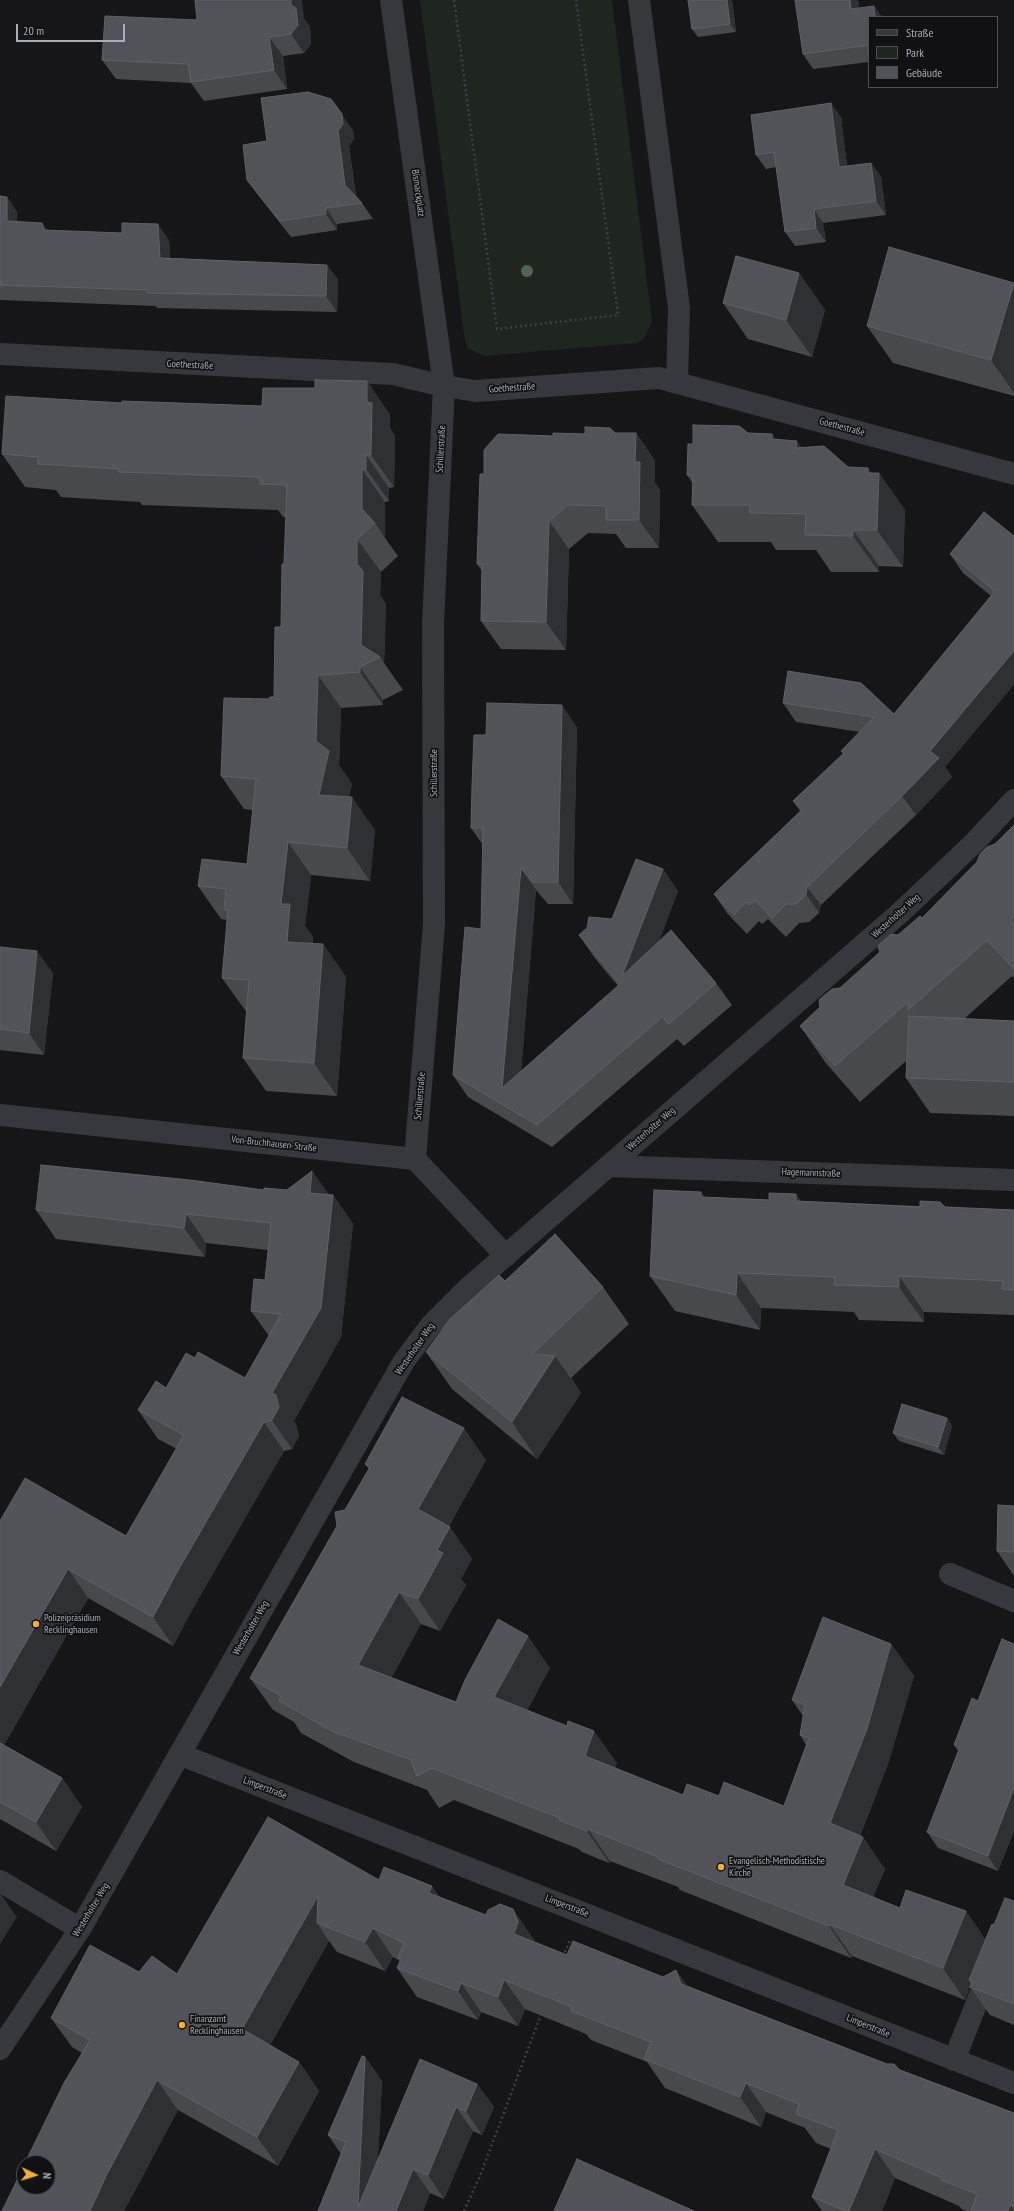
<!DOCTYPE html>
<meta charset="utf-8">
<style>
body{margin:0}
#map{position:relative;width:1014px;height:2211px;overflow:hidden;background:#161618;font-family:"PT Sans Narrow",sans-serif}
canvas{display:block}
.legend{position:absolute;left:868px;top:16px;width:130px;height:72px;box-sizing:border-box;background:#111113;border:1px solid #4d4f55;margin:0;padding:5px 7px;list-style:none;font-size:12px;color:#a8adb8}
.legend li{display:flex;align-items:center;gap:8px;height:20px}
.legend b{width:20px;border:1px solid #4d4f55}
.north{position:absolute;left:16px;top:2155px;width:40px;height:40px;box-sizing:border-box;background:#111113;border:1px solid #4d4f55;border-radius:50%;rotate:94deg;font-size:11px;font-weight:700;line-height:16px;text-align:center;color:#a8adb8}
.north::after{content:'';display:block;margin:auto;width:14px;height:18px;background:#f2b134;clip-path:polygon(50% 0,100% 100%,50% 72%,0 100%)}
.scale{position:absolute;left:16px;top:24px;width:109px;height:18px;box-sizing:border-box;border:2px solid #a8adb8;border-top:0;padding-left:5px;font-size:12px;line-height:14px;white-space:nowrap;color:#a8adb8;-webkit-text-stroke:3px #111113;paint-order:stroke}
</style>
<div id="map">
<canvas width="1014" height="2211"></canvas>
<ul class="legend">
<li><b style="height:5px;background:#37383d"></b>Straße</li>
<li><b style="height:11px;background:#1e261f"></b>Park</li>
<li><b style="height:11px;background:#525359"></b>Gebäude</li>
</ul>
<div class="north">N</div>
<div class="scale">20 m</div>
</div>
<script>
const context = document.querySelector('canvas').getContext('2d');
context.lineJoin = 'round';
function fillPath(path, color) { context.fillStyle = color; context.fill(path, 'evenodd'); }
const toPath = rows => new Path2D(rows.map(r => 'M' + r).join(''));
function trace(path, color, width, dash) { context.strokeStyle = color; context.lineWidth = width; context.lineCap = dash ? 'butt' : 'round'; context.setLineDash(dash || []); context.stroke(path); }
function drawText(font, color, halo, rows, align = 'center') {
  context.font = font + ' "PT Sans Narrow",sans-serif'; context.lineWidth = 3.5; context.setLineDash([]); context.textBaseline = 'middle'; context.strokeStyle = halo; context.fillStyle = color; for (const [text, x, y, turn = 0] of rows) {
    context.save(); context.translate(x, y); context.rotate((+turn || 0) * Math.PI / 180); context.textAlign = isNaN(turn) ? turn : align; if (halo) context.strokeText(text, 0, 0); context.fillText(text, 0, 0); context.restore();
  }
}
fillPath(toPath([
 [420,0,612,0,652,321,645,337,638,343,484,356,468,348,465,341]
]), '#1e261f');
trace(toPath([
 [454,0,497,329,618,315,576,0],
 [563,1957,570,1940],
 [464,2211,480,2176,542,2012]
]), '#3d3f44', 2.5, [2, 3]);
trace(toPath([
 [391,0,444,386,433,624,434,924,415,1159],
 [639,0,679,308,677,382],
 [0,354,393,374,444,386,476,391,659,378,1014,474],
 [0,1115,415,1159,506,1256],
 [608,1166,1014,1180],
 [950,1574,1014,1601],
 [179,1754,1014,2083],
 [0,1881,80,1929],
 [0,2049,80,1929,404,1361,431,1325,467,1289,901,912,974,843,1014,800],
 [954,2060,989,1972]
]), '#37383d', 22);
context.fillStyle = '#506452';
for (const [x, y] of [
 [527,271]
]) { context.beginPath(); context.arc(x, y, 6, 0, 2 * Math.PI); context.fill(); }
fillPath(toPath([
 [688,0,732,0,736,32,698,37,692,29],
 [795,0,858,0,859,8,869,17,869,62,813,69,803,54],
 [304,19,310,27,311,44,304,53,283,56,287,89,204,101,191,83,116,79,102,60,197,20],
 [841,117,847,166,871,163,881,177,886,215,823,223,826,242,795,246,785,232,776,167,766,169,756,155],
 [353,130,354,139,349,146,356,196,362,203,373,219,337,224,337,230,291,237,258,195,247,180],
 [0,196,7,197,17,212,17,222,42,223,47,230,169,240,170,258,327,265,338,280,337,312,157,308,156,306,0,300],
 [799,273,825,310,812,357,748,339,723,303],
 [1014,283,1014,396,893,363,867,326],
 [122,403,390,414,390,428,395,436,394,487,389,488,389,501,385,502,385,538,398,556,381,572,380,595,386,604,384,663,403,690,383,700,383,705,341,708,339,765,352,784,349,797,375,830,370,881,311,875,305,926,313,937,313,944,323,944,346,977,337,1096,266,1091,243,1058,247,1011,245,1010,222,978,227,920,221,919,198,886,247,864,253,810,244,809,221,776,269,699,274,697,281,627,286,517,283,517,278,510,142,505,140,502,61,497,56,490,25,487,2,454],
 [615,433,636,433,655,461,655,483,660,490,659,548,626,548,616,534,588,533,569,549,566,650,501,649,481,621,482,571,477,564,484,474,553,436],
 [748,433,772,434,775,439,802,448,848,467,872,473,879,473,905,510,903,567,879,566,879,572,831,572,816,550,776,550,771,542,718,542,692,505,693,484,687,475,693,444],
 [1014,536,945,767,952,777,916,815,821,905,819,913,809,922,799,923,786,937,768,919,762,924,759,921,747,934,727,913,714,894,800,811,793,801,843,754,841,751,860,732,796,722,783,703,894,714,991,596,963,573,950,554],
 [577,727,573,904,548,904,536,890,521,1071,618,986,594,957,579,935,612,919,678,891,659,941,716,983,732,1005,684,1046,677,1039,552,1147,468,1097,453,1075,481,929,483,845,471,828,486,735],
 [1014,825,1014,978,1012,976,964,1019,1014,1021,1014,1116,930,1113,906,1078,906,1061,860,1102,825,1062,800,1026,898,935,922,918],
 [0,947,53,973,44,1055,0,1050],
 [312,1171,329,1195,333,1195,353,1224,341,1337,294,1421,296,1424,299,1436,292,1449,284,1451,197,1601,173,1646,88,1598,4,1745,62,1778,82,1807,56,1851,0,1819,0,1521,126,1536,177,1449,158,1439,138,1410,166,1388,195,1358,245,1378,269,1336,251,1311,265,1280,268,1250,206,1243,205,1257,56,1239,36,1210,264,1190,287,1190],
 [701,1192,705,1197,1014,1210,1014,1315,924,1312,924,1322,859,1320,854,1312,761,1308,760,1330,675,1311,650,1276],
 [603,1287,629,1324,571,1378,581,1393,537,1459,452,1389,426,1352],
 [947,1418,952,1426,944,1455,899,1441,893,1433],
 [486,1460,449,1526,472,1559,461,1579,466,1585,440,1631,421,1624,391,1678,456,1702,550,1668,527,1710,617,1763,615,1768,683,1795,719,1796,784,1806,806,1745,800,1735,803,1716,792,1700,891,1644,914,1676,889,1761,860,1836,885,1869,873,1897,900,1908,966,1911,985,1939,994,1925,1014,1901,1014,2025,990,2015,970,1987,965,2000,852,1956,851,1958,680,1890,678,1887,610,1861,609,1863,582,1852,579,1849,454,1800,439,1808,427,1790,354,1762,301,1733,294,1722,273,1710,250,1678,337,1526,345,1510,369,1469,365,1464],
 [1014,1506,1014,1576,997,1551],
 [1014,1644,1014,1831,998,1871,938,1848,927,1832,958,1751,954,1745,978,1701],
 [379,1880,440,1898,533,1938,535,1942,567,1955,688,1986,900,2070,1014,2113,1014,2211,966,2211,962,2209,959,2206,895,2178,882,2211,822,2211,812,2197,831,2149,816,2143,805,2128,766,2112,761,2127,665,2088,647,2062,591,2040,586,2034,525,2009,518,2026,481,2012,478,2020,417,1997,397,1968,400,1961,393,1957,385,1971,337,1952,329,1941,270,2045,299,2062,319,2091,278,2166,178,2110,124,2211,2,2211,82,2053,72,2047,51,2018,139,1972,177,1974],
 [365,2057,382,2081,378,2158,477,2084,494,2107,482,2135,473,2131,444,2199,430,2193,423,2211,318,2211,341,2154,328,2135]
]), '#47494d');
fillPath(toPath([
 [291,0,302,0,304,19,310,27,311,44,304,53,291,34],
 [727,0,732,0,736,32,730,24],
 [850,0,858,0,862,24,851,9],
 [874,6,882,17,875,17],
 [269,37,283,56,287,89,274,70],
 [331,99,353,130,354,139,349,146,356,201,345,185],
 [831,103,841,117,849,181,839,167],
 [871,163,881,177,886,215,876,201],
 [7,197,17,212,17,237,7,221],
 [326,208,337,224,337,230,326,214],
 [814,209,823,223,826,242,816,228],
 [42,223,52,238,44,230],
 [158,224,169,240,171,273,160,258],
 [327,265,338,280,337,312,326,296],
 [799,273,825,310,812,357,786,320],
 [1014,283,1014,393,991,360],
 [367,381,390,414,390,428,395,436,394,487,371,455,367,402],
 [636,433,655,461,655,483,660,490,659,548,639,520,635,462],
 [772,434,797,471,772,439],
 [797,441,823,477,796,448],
 [366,455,389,488,389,501,366,469],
 [868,468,879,483,879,473,905,510,903,567,877,530,868,473],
 [362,469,385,502,385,538,375,523,362,509],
 [549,521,569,549,566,650,546,622],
 [853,530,879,566,879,572,853,536],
 [357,539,381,572,380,595,386,604,384,663,380,657,361,645,357,564],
 [1014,651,1014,685,945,767,952,777,916,815,902,796,930,751],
 [360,667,383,700,383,705,360,672],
 [318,675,341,708,339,765,352,784,342,828,319,795,316,741],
 [562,705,577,727,573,904,558,882],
 [352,797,375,830,370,881,347,848],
 [288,842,311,875,305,926,313,937,310,975,287,942,281,904],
 [521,868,536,890,518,1110,502,1088],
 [663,869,678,891,637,998,622,976],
 [807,887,821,905,819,913,806,894],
 [323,944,346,977,337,1096,314,1063],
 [37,951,53,973,44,1055,29,1033],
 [312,1171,332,1200,333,1195,353,1224,341,1337,294,1421,296,1424,299,1436,292,1449,272,1420,272,1393,310,1193],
 [701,1192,726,1227,701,1197],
 [796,1194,821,1229,796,1201],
 [186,1214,206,1243,205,1257,184,1228],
 [737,1273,761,1308,760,1330,736,1295],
 [899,1276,924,1312,924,1322,899,1287],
 [555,1356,581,1393,537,1459,512,1422],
 [947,1418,952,1426,944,1455,938,1447],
 [264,1422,284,1451,197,1601,173,1646,153,1617,177,1572],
 [464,1428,486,1460,441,1540,418,1509],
 [450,1527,472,1559,461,1579,466,1585,440,1631,418,1599,437,1550],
 [68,1569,88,1598,0,1752,0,1687],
 [399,1592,421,1624,380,1697,358,1665],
 [528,1636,550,1668,516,1729,494,1697],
 [891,1644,914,1676,889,1761,852,1855,830,1823],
 [594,1731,617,1763,607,1788,585,1756],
 [62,1778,82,1807,56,1851,36,1822],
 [1014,1788,1014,1831,998,1871,988,1856],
 [588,1829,610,1861,609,1863,587,1831],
 [863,1837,885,1869,865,1917,843,1885],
 [432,1886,453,1915,429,1893],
 [0,1893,17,1917,0,1944],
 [318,1896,317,1923,329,1941,262,2058,242,2029],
 [513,1909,533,1938,539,1951,514,1934],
 [966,1911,988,1943,969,1980,971,1984,965,2000,943,1968],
 [829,1924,852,1956,851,1958,829,1926],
 [373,1928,393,1957,385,1971,365,1942],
 [676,1970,697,1999,681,1984],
 [504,1980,525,2009,518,2026,498,1997],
 [461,1983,481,2012,478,2020,458,1991],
 [365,2057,382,2081,375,2211,358,2207],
 [299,2062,319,2091,278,2166,257,2137],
 [157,2080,178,2110,124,2211,90,2211,106,2176],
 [746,2083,766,2112,761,2127,740,2097],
 [477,2084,494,2107,482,2135,466,2111],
 [456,2107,473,2131,444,2199,428,2175],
 [875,2149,895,2178,882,2211,849,2211],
 [413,2169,430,2193,423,2211,396,2211],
 [1010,2205,1014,2211,1008,2211]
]), '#2f3033');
const building = toPath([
 [195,0,291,0,291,5,296,8,298,25,291,34,269,37,274,70,191,82,188,64,102,60,105,16,197,20,195,0],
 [688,0,727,0,730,24,692,29,688,0],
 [795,0,850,0,851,9,874,6,875,17,869,17,869,45,803,54,795,0],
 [308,92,331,99,342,114,343,124,338,131,345,185,362,203,326,208,326,214,280,221,247,180,243,145,267,141,261,98,308,92],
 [831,103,839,167,871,163,876,201,814,209,816,228,785,232,774,152,756,155,751,115,831,103],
 [0,196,7,197,7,221,42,223,44,230,122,233,122,223,158,224,160,258,327,265,326,296,147,293,147,290,0,285,0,196],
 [889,247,1014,283,991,360,867,326,889,247],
 [736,256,799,273,786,320,723,303,736,256],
 [315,380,367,381,367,402,372,403,371,455,366,455,366,469,362,469,362,509,375,523,357,539,357,564,363,571,361,645,380,657,360,667,360,672,318,675,316,741,329,751,319,795,352,797,347,848,288,842,281,904,290,904,287,942,323,944,314,1063,243,1058,249,980,222,978,228,910,224,909,226,889,198,886,202,859,247,864,256,779,221,776,224,698,269,699,270,697,274,697,275,627,281,627,282,564,284,564,287,485,260,484,260,477,119,472,119,469,38,464,38,457,2,454,6,396,122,403,122,401,262,406,263,388,315,388,315,380],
 [693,425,739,426,748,433,772,434,772,439,797,441,796,448,824,446,848,467,868,468,868,473,879,473,877,530,853,530,853,536,805,535,806,514,750,513,750,505,692,505,693,475,687,475,688,444,693,444,693,425],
 [585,427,610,428,615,433,636,433,635,462,640,462,639,520,606,520,606,506,568,505,549,521,546,622,481,621,482,564,477,564,480,474,484,474,484,450,498,434,553,436,553,433,585,434,585,427],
 [984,512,1014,536,1014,651,930,751,939,758,902,796,807,887,806,894,796,904,786,904,772,918,755,900,749,905,746,902,734,915,714,894,802,810,793,801,844,753,841,751,874,717,783,703,788,671,861,683,894,714,995,591,950,554,984,512],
 [487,703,562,705,558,882,533,882,521,868,502,1088,620,984,579,935,587,928,589,917,612,919,636,859,663,869,622,976,671,930,716,983,669,1024,662,1017,537,1125,453,1075,465,927,481,929,483,828,471,828,472,786,474,735,486,735,487,703],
 [1014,825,1014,917,1011,921,1014,924,1014,969,987,940,908,1010,909,1001,835,1066,800,1026,820,1007,819,1000,832,989,840,988,880,952,878,946,891,934,898,935,920,916,922,918,977,862,980,854,987,847,995,844,1014,825],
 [0,947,37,951,29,1033,0,1029,0,947],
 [909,1016,1014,1021,1014,1082,906,1078,909,1016],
 [41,1165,190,1180,264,1190,264,1188,287,1190,312,1171,310,1193,333,1195,321,1308,272,1393,276,1395,279,1407,272,1420,264,1422,177,1572,153,1617,68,1569,0,1687,0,1521,25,1478,126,1536,184,1435,138,1410,156,1381,166,1388,186,1353,195,1358,198,1352,245,1378,281,1314,251,1311,254,1279,265,1280,271,1223,186,1214,184,1228,36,1210,41,1165],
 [654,1190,701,1192,701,1197,769,1200,769,1193,796,1194,796,1201,920,1207,920,1201,940,1202,945,1207,1014,1210,1014,1290,1002,1289,1003,1281,899,1276,899,1287,834,1285,835,1277,737,1273,736,1295,650,1276,654,1190],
 [555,1234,603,1287,532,1354,555,1356,512,1422,426,1352,450,1319,499,1275,505,1281,555,1234],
 [402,1397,464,1428,418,1509,450,1527,437,1550,443,1553,418,1599,399,1592,358,1665,456,1702,465,1680,498,1619,528,1636,494,1697,567,1726,568,1721,594,1731,585,1756,683,1795,687,1784,719,1796,724,1782,784,1806,809,1738,800,1735,805,1705,792,1700,823,1617,891,1644,867,1729,830,1823,863,1837,843,1885,900,1908,906,1890,966,1911,943,1968,829,1924,829,1926,658,1859,658,1857,588,1829,587,1831,559,1820,560,1818,432,1768,417,1776,411,1760,332,1731,279,1701,281,1696,250,1678,337,1526,335,1512,345,1510,370,1467,365,1464,402,1397],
 [902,1404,947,1418,938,1447,893,1433,902,1404],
 [998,1505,1014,1506,1014,1552,997,1551,998,1505],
 [1002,1639,1014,1644,1014,1788,988,1856,927,1832,960,1747,954,1745,972,1698,978,1701,1002,1639],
 [0,1743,62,1778,36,1822,0,1802,0,1743],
 [268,1817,379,1880,384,1867,432,1886,429,1893,486,1915,488,1910,500,1904,513,1909,518,1922,514,1934,567,1955,573,1941,663,1977,676,1970,681,1984,887,2064,894,2064,900,2070,1014,2113,1014,2207,1010,2205,1008,2211,971,2211,977,2194,941,2180,942,2178,875,2149,849,2211,846,2211,812,2197,838,2130,796,2114,799,2104,746,2083,740,2097,644,2059,651,2042,571,2011,572,2007,504,1980,498,1997,461,1983,458,1991,397,1968,401,1959,398,1958,404,1943,373,1928,365,1942,317,1923,318,1896,242,2029,299,2062,257,2137,157,2080,106,2176,90,2211,2,2211,24,2166,24,2187,48,2187,48,2163,25,2163,64,2083,90,2040,51,2018,90,1945,139,1972,152,1956,177,1974,268,1817],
 [1005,1898,1014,1901,1014,2004,970,1987,972,1982,969,1980,992,1924,994,1925,1005,1898],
 [362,2056,365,2057,358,2207,420,2059,477,2084,466,2111,456,2107,428,2175,413,2169,396,2211,318,2211,346,2142,328,2135,362,2056],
 [577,2159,694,2211,554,2211,577,2159]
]);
fillPath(building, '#525359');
trace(building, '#5f6168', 1);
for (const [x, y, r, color] of [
 [36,1624,4,"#f2b134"],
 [721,1867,4,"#f2b134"],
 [182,2025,4,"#f2b134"]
]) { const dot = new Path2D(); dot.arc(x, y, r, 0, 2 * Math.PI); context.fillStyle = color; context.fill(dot); trace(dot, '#111113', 1.5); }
drawText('10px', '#a8adb8', '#111113', [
 ["Bismarckplatz",418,193,82],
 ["Goethestraße",190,365,3],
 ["Goethestraße",512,388,-4],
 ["Goethestraße",842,427,15],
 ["Schillerstraße",441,449,-87],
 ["Schillerstraße",434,773,-90],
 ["Westerholter Weg",896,916,-42],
 ["Schillerstraße",420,1096,-85],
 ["Westerholter Weg",651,1129,-41],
 ["Von-Bruchhausen-Straße",274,1144,6],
 ["Hagemannstraße",811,1173,2],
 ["Westerholter Weg",415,1349,-55],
 ["Westerholter Weg",251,1628,-60],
 ["Limperstraße",265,1788,21],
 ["Limperstraße",567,1906,21],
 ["Westerholter Weg",91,1910,-59],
 ["Limperstraße",868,2026,22]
]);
drawText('10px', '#a8adb8', '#111113', [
 ["Polizeipräsidium",44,1618],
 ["Recklinghausen",44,1630],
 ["Evangelisch-Methodistische",729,1861],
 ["Kirche",729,1873],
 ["Finanzamt",190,2019],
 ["Recklinghausen",190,2031]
], 'left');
</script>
